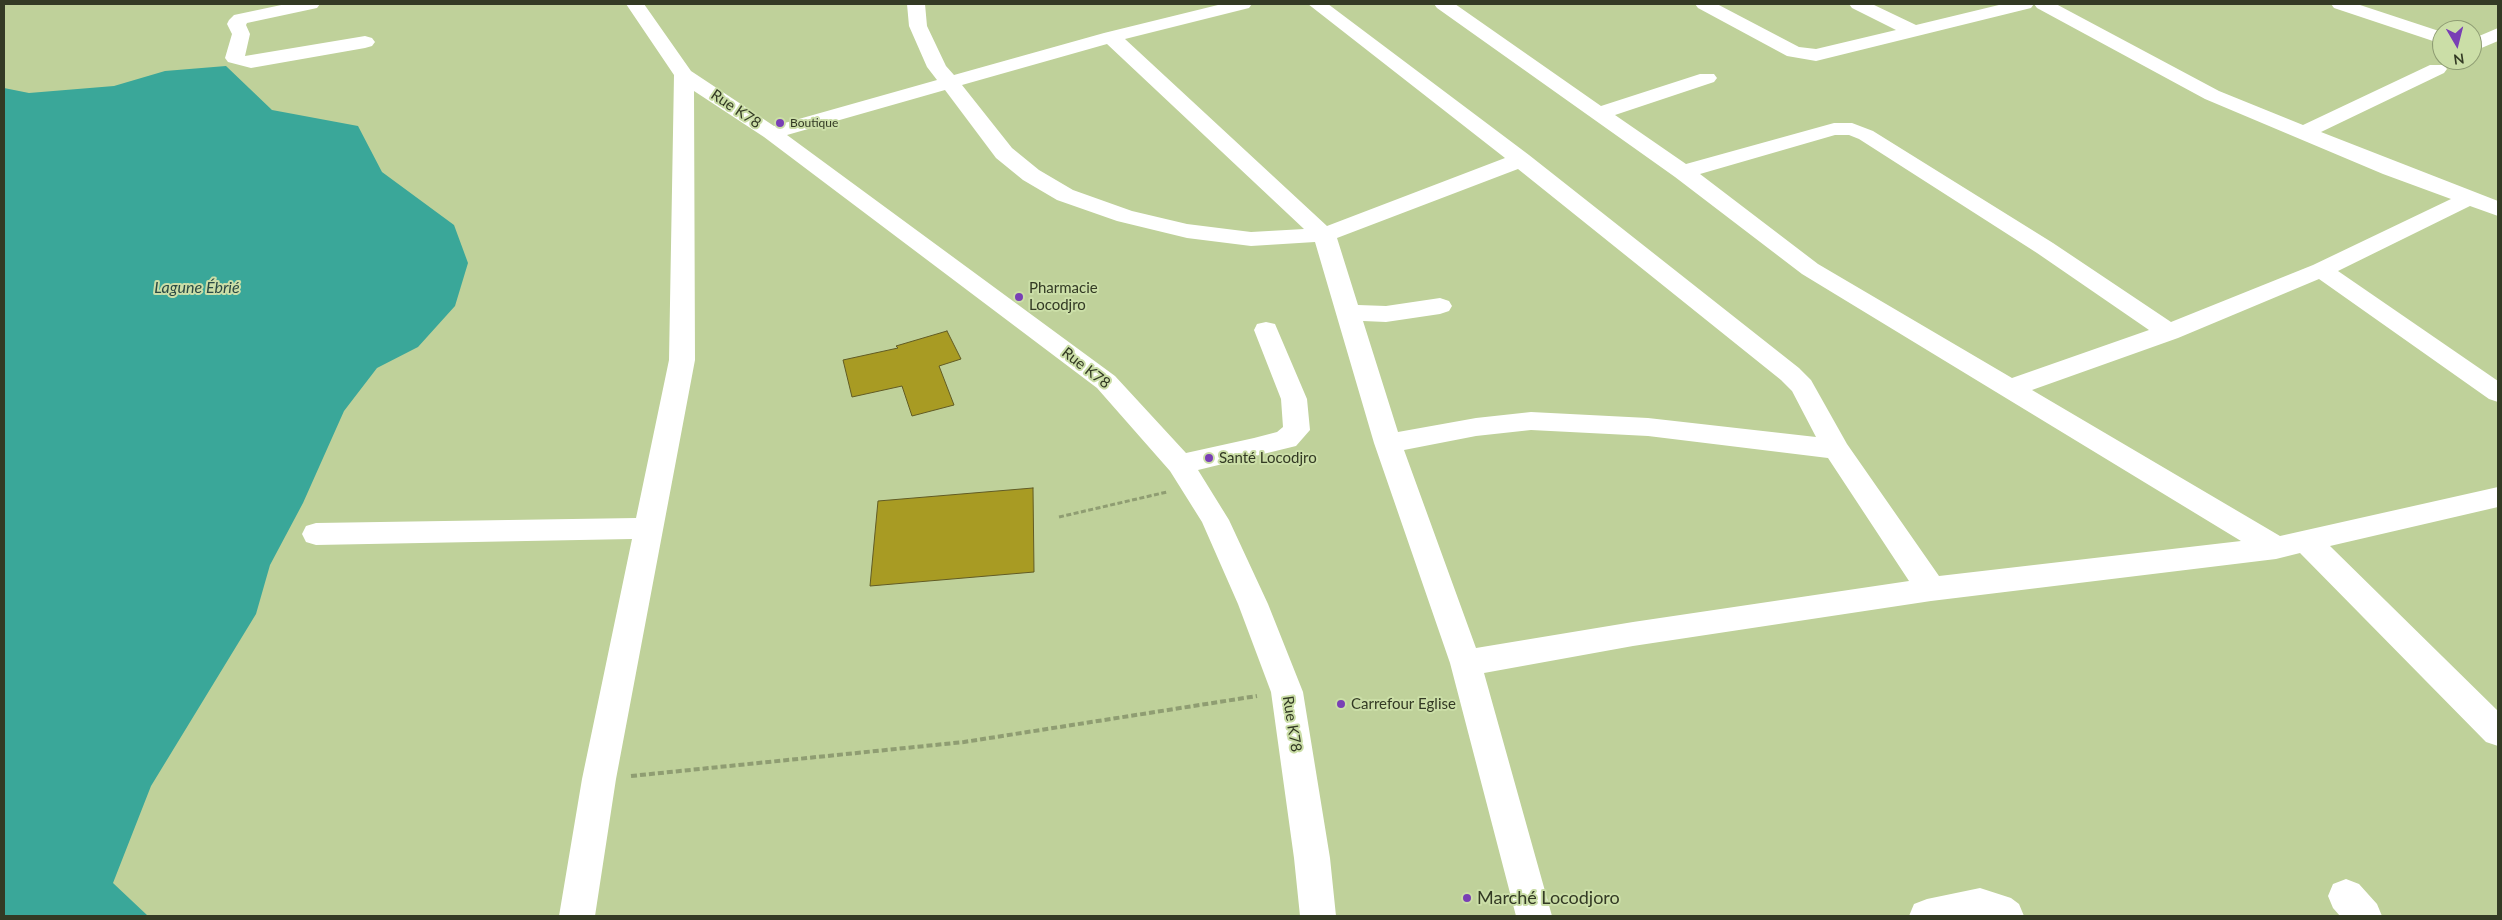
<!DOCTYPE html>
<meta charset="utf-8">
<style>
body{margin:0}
#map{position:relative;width:2502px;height:920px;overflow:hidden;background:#bfd19a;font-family:Lato,sans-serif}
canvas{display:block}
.frame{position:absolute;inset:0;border:5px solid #333a24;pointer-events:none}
.north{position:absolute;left:2432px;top:20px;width:50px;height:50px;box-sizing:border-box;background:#cbdea7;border:1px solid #8e9c73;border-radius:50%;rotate:172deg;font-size:14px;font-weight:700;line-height:20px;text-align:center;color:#333a24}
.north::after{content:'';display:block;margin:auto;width:18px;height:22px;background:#793fb5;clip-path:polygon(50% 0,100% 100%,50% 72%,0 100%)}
</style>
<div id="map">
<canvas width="2502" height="920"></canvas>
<div class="frame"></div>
<div class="north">N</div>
</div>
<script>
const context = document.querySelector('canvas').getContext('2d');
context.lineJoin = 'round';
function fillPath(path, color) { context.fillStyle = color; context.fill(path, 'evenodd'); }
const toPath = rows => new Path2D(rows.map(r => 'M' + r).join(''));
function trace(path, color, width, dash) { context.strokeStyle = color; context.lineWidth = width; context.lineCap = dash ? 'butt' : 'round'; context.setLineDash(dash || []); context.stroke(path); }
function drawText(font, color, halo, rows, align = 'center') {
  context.font = font + ' Lato,sans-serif'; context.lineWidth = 4; context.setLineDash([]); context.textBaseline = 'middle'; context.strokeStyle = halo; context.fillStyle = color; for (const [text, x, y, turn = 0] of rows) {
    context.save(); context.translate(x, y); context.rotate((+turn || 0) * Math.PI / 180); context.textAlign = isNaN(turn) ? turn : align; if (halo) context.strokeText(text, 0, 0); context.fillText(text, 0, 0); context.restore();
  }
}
fillPath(toPath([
 [226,66,272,110,358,126,382,172,454,225,468,263,455,306,418,347,377,368,344,411,303,503,270,565,256,614,151,786,113,883,148,916,4,916,4,88,29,93,114,86,165,71]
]), '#3aa799');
const building = toPath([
 [947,331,961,359,939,366,954,405,912,416,902,386,852,397,843,360,898,348,896,346,947,331],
 [1033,488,1034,572,870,586,878,501,1033,488]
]);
fillPath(building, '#a89b23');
trace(building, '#615b24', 1);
trace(toPath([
 [1059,517,1167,492]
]), '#8f9d72', 3, [5, 2.5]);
trace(toPath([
 [631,776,964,742,1257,696]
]), '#8f9d72', 4, [6, 3]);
fillPath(toPath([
 [286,4,320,4,317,8,247,23,246,25,250,34,245,56,365,36,372,38,375,42,372,46,365,48,251,68,228,62,225,58,232,34,227,24,229,20,234,15,286,4],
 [626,4,644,4,691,71,774,126,937,80,927,67,909,26,907,4,925,4,927,26,946,66,954,75,1104,33,1222,4,1252,4,1249,8,1125,39,1327,226,1505,158,1308,4,1328,4,1529,155,1799,368,1811,380,1847,444,1939,576,2241,541,1802,274,1675,177,1437,8,1434,4,1455,4,1601,106,1700,74,1714,74,1717,78,1714,82,1615,115,1686,164,1834,123,1852,123,1873,131,2053,243,2171,322,2313,265,2451,199,2383,174,2205,99,2037,8,2034,4,2031,8,1816,61,1787,56,1698,8,1695,4,1717,4,1799,47,1816,49,1896,30,1852,8,1849,4,1872,4,1916,25,2003,4,2056,4,2219,91,2303,125,2430,65,2444,65,2447,69,2444,73,2321,132,2498,201,2498,216,2470,206,2338,271,2498,381,2498,402,2489,399,2319,279,2178,338,2032,390,2280,536,2498,487,2498,507,2330,546,2498,711,2498,746,2486,742,2300,553,2276,559,1931,601,1633,646,1484,673,1552,916,1516,916,1450,663,1374,443,1315,242,1251,246,1187,238,1117,221,1057,200,1023,180,996,158,945,90,787,135,1115,376,1186,453,1254,438,1277,432,1283,427,1281,399,1254,330,1257,324,1266,322,1275,324,1307,399,1310,430,1296,446,1198,470,1229,520,1268,604,1303,692,1330,858,1336,916,1300,916,1294,858,1271,692,1238,604,1202,522,1170,471,1097,388,764,137,694,91,695,360,616,779,595,916,559,916,582,779,632,539,316,545,306,542,302,534,306,526,316,523,636,518,669,360,674,75,626,4],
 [1107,44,1304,229,1251,232,1187,224,1132,211,1073,190,1039,170,1012,148,962,85,1107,44],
 [1835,135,1849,135,1859,139,2037,253,2149,330,2012,378,1818,264,1700,174,1835,135],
 [1518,169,1781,380,1792,391,1816,437,1648,418,1531,412,1476,418,1398,432,1363,321,1386,322,1440,314,1449,311,1452,306,1449,301,1440,298,1386,306,1358,305,1337,238,1518,169],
 [1531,430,1648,436,1828,458,1909,581,1633,622,1476,648,1404,450,1476,436,1531,430],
 [2331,4,2357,4,2442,32,2442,44,2334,8,2331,4],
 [2498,28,2498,41,2472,52,2472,39,2498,28],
 [2346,879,2359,884,2377,904,2382,916,2340,916,2333,908,2328,896,2333,884,2346,879],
 [1980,888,2011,898,2019,904,2024,916,1909,916,1914,904,1927,899,1980,888]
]), '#fff');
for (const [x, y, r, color] of [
 [780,123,5,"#793fb5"],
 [1019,297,5,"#793fb5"],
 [1209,458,5,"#793fb5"],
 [1341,704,5,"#793fb5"],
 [1467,898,5,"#793fb5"]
]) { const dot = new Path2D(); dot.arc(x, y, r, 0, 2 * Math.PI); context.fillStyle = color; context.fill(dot); trace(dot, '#cbdea7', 2); }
drawText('12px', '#333a24', '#cbdea7', [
 ["Boutique",790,123]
], 'left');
drawText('15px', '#333a24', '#cbdea7', [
 ["Rue K78",736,109,34],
 ["Rue K78",1086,368,38],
 ["Rue K78",1292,724,81]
]);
drawText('15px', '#333a24', '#cbdea7', [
 ["Pharmacie",1029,288],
 ["Locodjro",1029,305],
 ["Santé Locodjro",1219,458],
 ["Carrefour Eglise",1351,704]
], 'left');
drawText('italic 16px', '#2a4a45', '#cbdea7', [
 ["Lagune Ébrié",197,288]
]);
drawText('18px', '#333a24', '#cbdea7', [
 ["Marché Locodjoro",1477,898]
], 'left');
</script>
